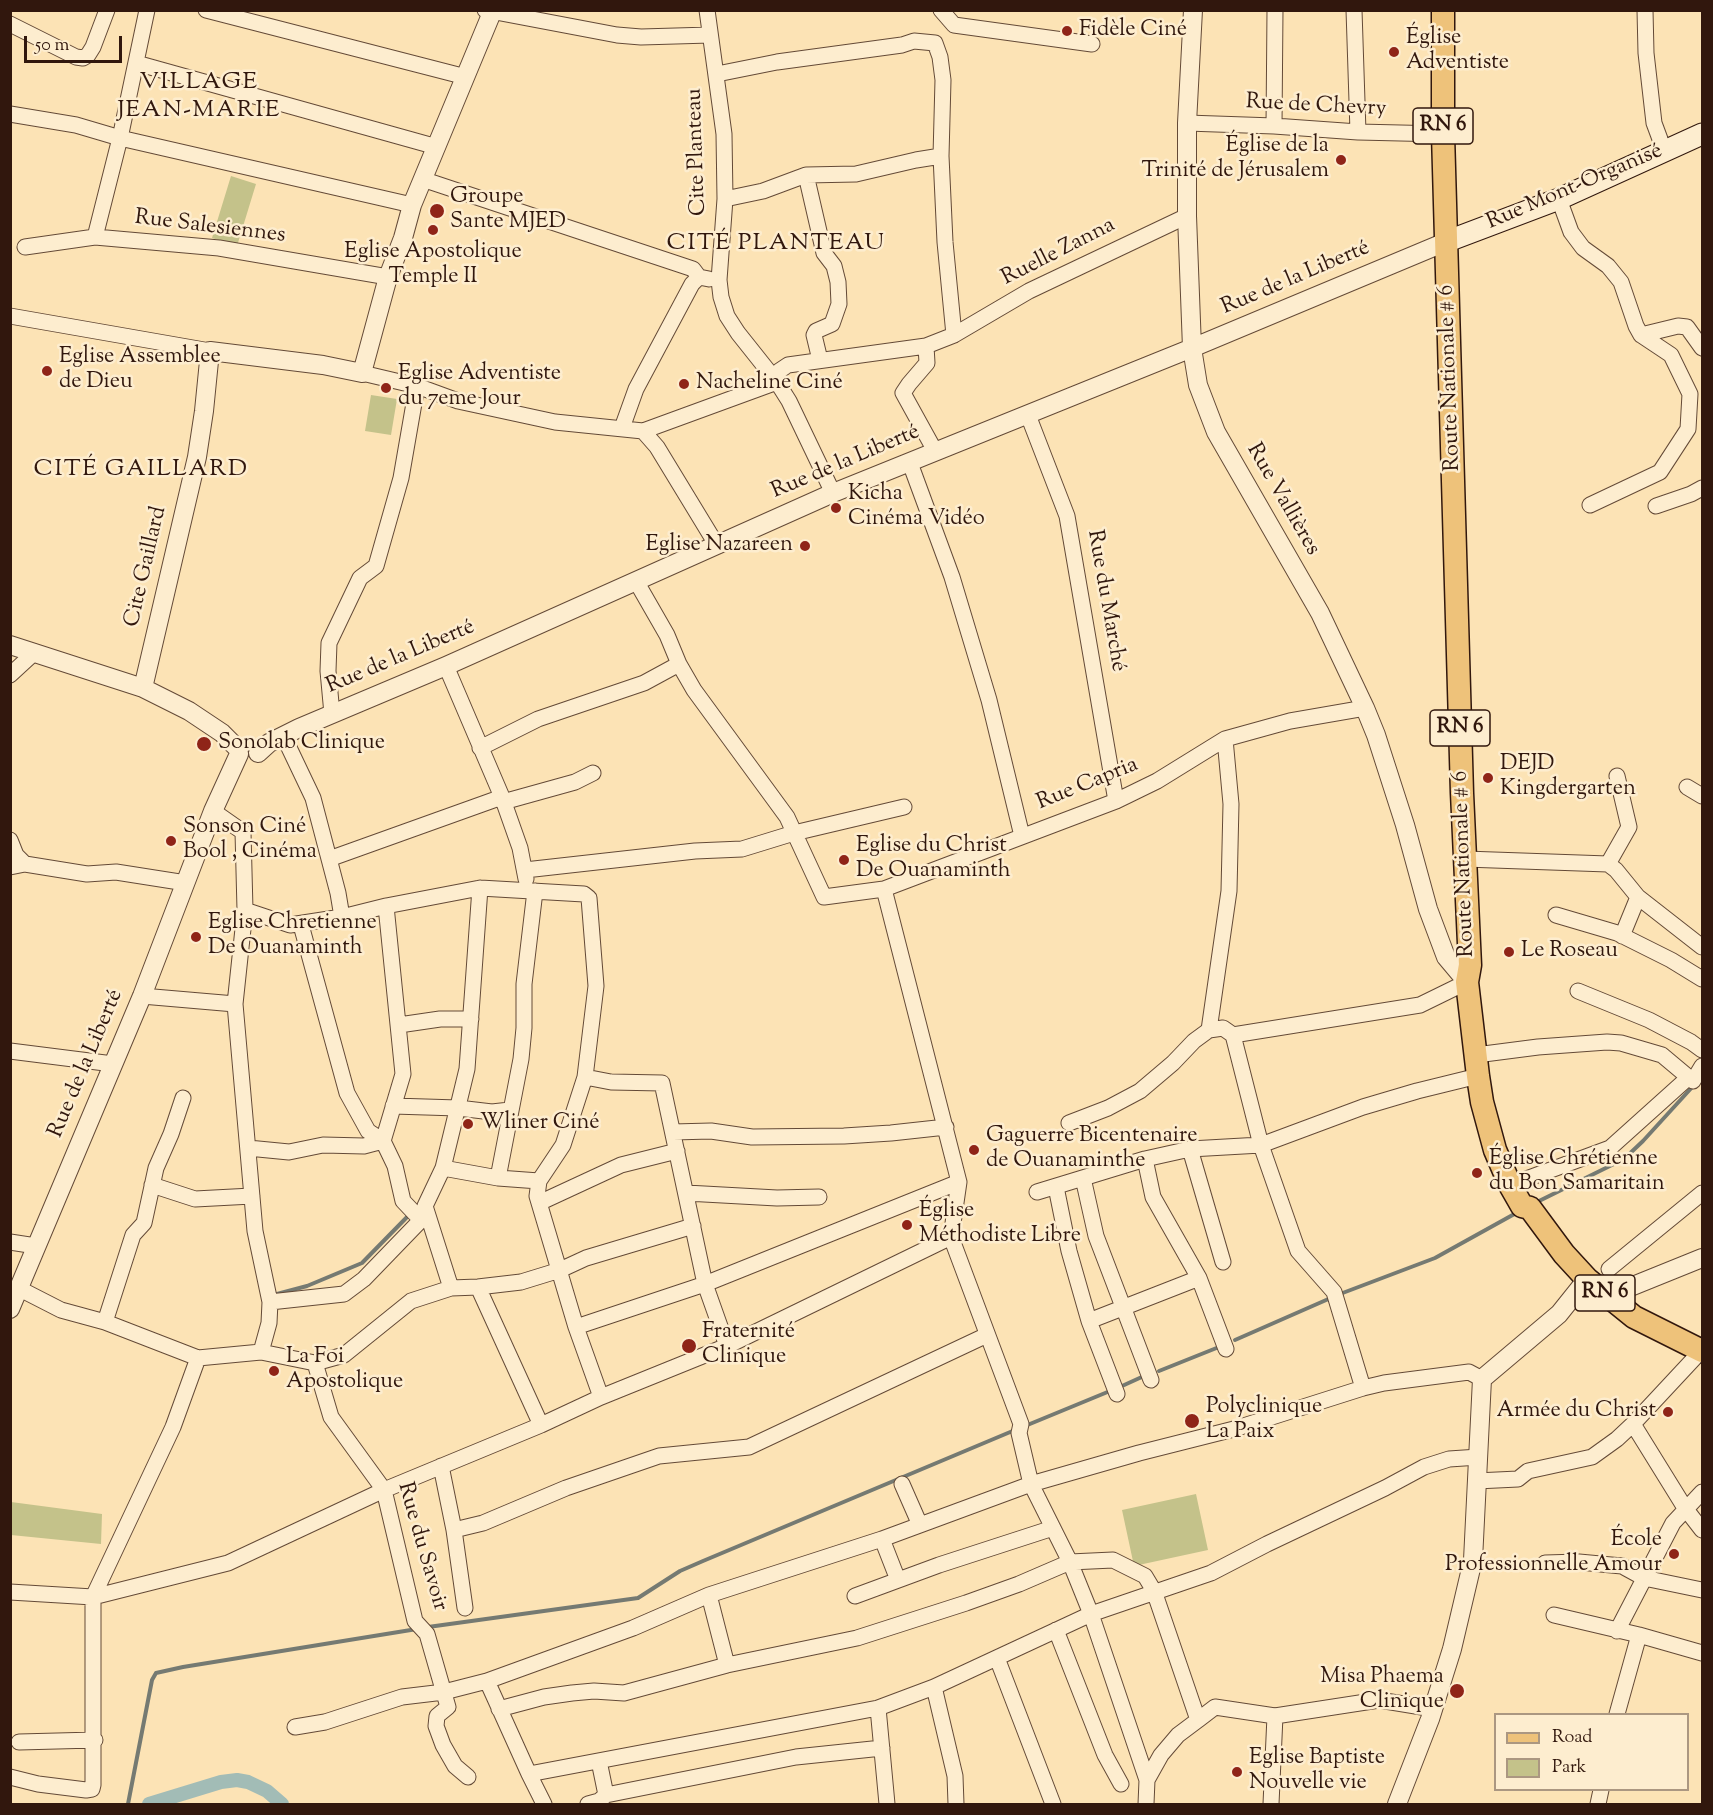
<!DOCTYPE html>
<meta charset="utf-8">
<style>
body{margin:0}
#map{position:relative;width:1713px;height:1815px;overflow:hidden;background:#fce3b5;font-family:"Sorts Mill Goudy",serif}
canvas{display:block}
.frame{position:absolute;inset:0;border:12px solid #31170d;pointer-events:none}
.legend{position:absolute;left:1494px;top:1713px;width:195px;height:78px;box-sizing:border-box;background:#fdedcf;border:2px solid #ab9781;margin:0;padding:8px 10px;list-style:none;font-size:18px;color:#31170d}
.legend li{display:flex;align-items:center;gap:12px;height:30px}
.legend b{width:30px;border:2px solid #ab9781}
.scale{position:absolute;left:24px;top:36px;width:98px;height:27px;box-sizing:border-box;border:3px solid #31170d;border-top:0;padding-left:8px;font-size:18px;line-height:21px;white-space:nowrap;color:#31170d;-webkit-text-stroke:4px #fdedcf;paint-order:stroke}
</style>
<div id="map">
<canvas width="1713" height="1815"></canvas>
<div class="frame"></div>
<ul class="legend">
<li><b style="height:8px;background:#eec27a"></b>Road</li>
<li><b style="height:16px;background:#c4c28a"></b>Park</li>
</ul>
<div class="scale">50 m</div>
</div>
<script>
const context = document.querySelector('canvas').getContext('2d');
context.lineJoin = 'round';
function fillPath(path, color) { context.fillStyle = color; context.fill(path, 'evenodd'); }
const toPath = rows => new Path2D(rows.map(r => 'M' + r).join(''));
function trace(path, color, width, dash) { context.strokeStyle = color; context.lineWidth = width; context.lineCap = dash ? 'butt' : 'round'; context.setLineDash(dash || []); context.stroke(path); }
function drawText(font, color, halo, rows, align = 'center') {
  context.font = font + ' "Sorts Mill Goudy",serif'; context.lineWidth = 5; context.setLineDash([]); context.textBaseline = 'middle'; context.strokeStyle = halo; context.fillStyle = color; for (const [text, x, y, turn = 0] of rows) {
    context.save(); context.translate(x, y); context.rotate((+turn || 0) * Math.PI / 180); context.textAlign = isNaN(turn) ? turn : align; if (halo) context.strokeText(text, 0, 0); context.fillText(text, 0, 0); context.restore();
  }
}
fillPath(toPath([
 [231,176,256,184,237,246,212,238],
 [371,395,397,399,391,435,365,431],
 [1196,1494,1208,1550,1134,1566,1122,1510],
 [11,1502,102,1514,101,1544,11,1535]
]), '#c4c28a');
trace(toPath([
 [1535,1203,1624,1159,1643,1141,1695,1084],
 [277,1294,307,1286,362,1263,409,1215],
 [1340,1294,1435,1258,1518,1212],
 [1235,1340,1333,1297],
 [1159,1371,1219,1347],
 [1122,1386,1144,1376],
 [1025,1426,1110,1391],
 [428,1627,638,1598,680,1571,703,1561,1015,1430],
 [128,1804,152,1680,156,1673,183,1667,417,1629]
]), '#757a72', 4);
trace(toPath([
 [149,1804,221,1782,237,1780,248,1782,267,1791,282,1804]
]), '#a2bcb6', 14);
const minor = toPath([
 [206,10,466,77],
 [485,10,617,35,641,37,710,35],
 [707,10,724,134,725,199,719,280,721,297,727,316,738,333,777,382,789,401,833,493],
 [941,10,954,25,1092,44],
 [1354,10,1358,132],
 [1645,10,1646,53,1654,123,1664,150],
 [10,24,76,57,83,58,88,55,93,47,107,10],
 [136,63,437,147],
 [717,74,777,62,902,45,914,41,935,43,940,57,943,80,941,156,945,242,954,335],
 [10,114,76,125,120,138,412,205],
 [1187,123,1274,126,1358,132,1443,134],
 [1274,126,1275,10],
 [806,175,824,253,834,266,838,282,839,304,832,324,816,331,814,335,820,360],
 [422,179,693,269,699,277],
 [725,199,763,191,806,175,856,174,916,160,941,156],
 [1559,199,1571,232,1583,248,1608,266,1621,282,1636,326,1641,335],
 [95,237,120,138,147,10],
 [25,247,95,237,219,248,388,277],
 [10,316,210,351],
 [926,346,927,363,909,384,903,393,935,451],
 [362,373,417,386,458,401,555,422,643,431,777,382,779,371,788,365,926,346,954,335,1029,291,1187,216],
 [1028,415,1067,516,1116,801],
 [622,428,636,389,692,284,699,277,709,279],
 [643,431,657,447,716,544],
 [910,463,952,577,989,700,1022,836],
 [1590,505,1660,472,1688,429,1690,394,1671,355,1641,335,1678,326,1687,327,1702,348],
 [1656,506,1691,494,1702,488],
 [636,581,667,635,679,664,694,690,787,817,824,897,884,889,1116,801,1157,781,1225,739,1290,721,1365,708],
 [446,666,502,797,520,848,526,879],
 [10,675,35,652],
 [332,714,328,671,329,643,360,578,376,566,401,478,417,386],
 [283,735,313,798,338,893,342,917],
 [480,748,538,719,644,683,679,664],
 [1617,776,1629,827,1608,864,1616,870,1638,897,1622,936],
 [1687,787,1702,796],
 [503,802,575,782,593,773],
 [213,811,243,832,245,910,235,1004,255,1231,270,1302,269,1323,261,1352],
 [10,840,16,855,25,864],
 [329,859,502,797],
 [1465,859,1608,864],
 [10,867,25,864,87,874,116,872,186,883],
 [525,870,695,851,742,849,794,833,904,807],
 [884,889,959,1182,951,1237,1021,1424,1019,1433,1031,1484,1070,1562,1091,1614,1147,1780],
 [1638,897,1702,947],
 [245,910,290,925,342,917,386,906,480,888,584,894,589,898,596,986,585,1077,563,1145,539,1181,537,1196,576,1327,601,1397],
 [1556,915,1617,933,1671,960,1702,979],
 [301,925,347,1093,368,1131,383,1141,395,1166,403,1201,421,1220],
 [1578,991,1649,1020,1691,1042,1702,1050],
 [142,996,235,1004],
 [399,1025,440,1019,471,1019],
 [1209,1030,1229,891,1231,804,1225,739],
 [10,1051,113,1064],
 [1476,1055,1538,1047,1607,1042,1621,1043,1662,1055,1693,1081,1702,1066],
 [585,1077,611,1082,662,1083,705,1284,727,1346],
 [393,1106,458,1108,492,1112,510,1110],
 [1069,1123,1108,1108,1140,1091,1173,1063,1194,1041,1209,1030,1223,1028,1233,1035],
 [673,1132,711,1131,752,1137,844,1136,891,1133,946,1127],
 [248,1148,289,1152,323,1145,364,1146,383,1141,403,1074,386,906],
 [1190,1149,1223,1262],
 [1145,1159,1153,1197,1199,1278,1226,1349],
 [443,1168,498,1178,539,1181],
 [498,1178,521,1059,524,1028,524,984,535,891],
 [1083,1178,1096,1236,1151,1380],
 [152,1185,195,1199,252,1196],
 [1510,1185,1610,1148,1689,1077],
 [1056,1187,1069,1251,1089,1321,1117,1394],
 [1037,1192,1145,1159,1190,1149,1261,1145,1363,1107,1417,1091,1478,1076],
 [686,1193,777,1198,819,1197],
 [539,1203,621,1165,677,1151],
 [10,1242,36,1246],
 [1609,1269,1702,1193],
 [478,1287,541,1425],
 [451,1288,425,1206,443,1168,467,1069,480,888],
 [270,1302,344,1294,364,1279,421,1220,423,1212],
 [1089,1321,1199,1278],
 [105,1322,133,1235,144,1223,156,1168,171,1134,183,1098],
 [576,1327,705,1284,959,1182],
 [198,1358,261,1352,315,1363,344,1355,411,1301,451,1288,478,1287,521,1282,560,1270,586,1258,693,1226],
 [315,1363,331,1417,384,1490,415,1621,427,1634,448,1707,437,1716,436,1726,443,1745,455,1766,468,1777],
 [1363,1388,1334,1292,1298,1251,1261,1145,1233,1035,1420,1005,1467,982],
 [1633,1424,1685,1508,1702,1530],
 [441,1466,454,1530,465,1608],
 [1476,1481,1518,1479,1528,1471,1592,1457,1617,1439,1633,1424,1702,1350],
 [902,1484,920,1525],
 [454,1530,483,1523,566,1488,659,1456,749,1447,987,1335],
 [882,1539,898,1580],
 [1545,1563,1579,1562,1622,1566,1644,1578,1702,1590],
 [10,1592,93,1597,173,1427,198,1358,105,1322,61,1310,18,1288],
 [709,1595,727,1665],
 [855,1596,939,1565,1053,1528],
 [1554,1615,1639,1635,1702,1653],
 [1056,1630,1105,1755,1121,1784],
 [1617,1631,1673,1523,1702,1492],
 [997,1658,1053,1804],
 [487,1681,529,1774,878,1708,934,1687,1091,1614,1211,1573,1267,1544,1385,1488,1424,1467,1449,1459,1479,1457],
 [934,1687,955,1776,956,1804],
 [878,1708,887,1804],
 [499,1709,544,1697,572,1693,594,1691,624,1693,727,1665,857,1638,966,1603,1019,1584,1070,1562,1113,1560,1145,1576,1154,1591,1198,1720,1178,1735,1161,1755,1147,1780,1146,1804],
 [1617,1714,1639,1635],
 [1198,1720,1215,1707,1275,1716,1379,1700,1434,1709],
 [295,1727,325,1722,402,1697,444,1692,487,1681,633,1628,709,1595,882,1539,1031,1484,1139,1453,1234,1429,1363,1388,1384,1383,1469,1372,1482,1379],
 [19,1742,95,1740],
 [599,1761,606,1795],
 [529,1774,544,1804],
 [10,1777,38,1784,86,1790,92,1789,93,1785,93,1597,228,1563,384,1490,541,1425,601,1397,727,1346,951,1237],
 [588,1804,599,1801,606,1795,796,1757,882,1748],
 [1271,1804,1275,1716],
 [1598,1804,1601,1790]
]);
const tertiary = toPath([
 [1193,10,1187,123,1187,216,1192,348,1198,385,1216,432,1320,613,1365,708,1376,735,1405,825,1428,909,1446,957,1467,982],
 [10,645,143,688,189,711,222,733,239,750],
 [143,688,197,457,204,411,210,351,323,365,362,373,388,277,403,238,412,205,493,10],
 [258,753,269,743,299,728,446,666,833,493,1192,348,1448,241],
 [1608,1296,1702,1258],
 [10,1309,142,996,213,811,239,754],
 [1397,1804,1430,1719,1452,1649,1473,1560,1482,1379,1559,1314,1587,1279]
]);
const secondary = toPath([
 [1448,241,1559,199,1702,134]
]);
const primary = toPath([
 [1443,10,1443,134,1462,793,1470,965,1467,982,1478,1076,1482,1102,1495,1150,1510,1185,1522,1206,1530,1208,1564,1254,1587,1279,1634,1317,1702,1351]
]);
trace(minor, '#644a37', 17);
trace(tertiary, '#644a37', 20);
trace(secondary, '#31170d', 23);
trace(primary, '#31170d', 25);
trace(minor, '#fdedcf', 15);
trace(tertiary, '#fdedcf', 18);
trace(secondary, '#fdedcf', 21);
trace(primary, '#eec27a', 22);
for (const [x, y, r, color] of [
 [1067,31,6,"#8f2418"],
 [1394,52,6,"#8f2418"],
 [1341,160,6,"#8f2418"],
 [437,211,8,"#8f2418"],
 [433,230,6,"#8f2418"],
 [47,371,6,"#8f2418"],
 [684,384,6,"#8f2418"],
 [386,388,6,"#8f2418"],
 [836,508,6,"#8f2418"],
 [805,546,6,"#8f2418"],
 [204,744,8,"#8f2418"],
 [1488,778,6,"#8f2418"],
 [171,841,6,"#8f2418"],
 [844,860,6,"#8f2418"],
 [196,937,6,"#8f2418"],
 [1509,952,6,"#8f2418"],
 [468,1124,6,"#8f2418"],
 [974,1150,6,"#8f2418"],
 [1477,1173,6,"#8f2418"],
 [907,1225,6,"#8f2418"],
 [689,1346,8,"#8f2418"],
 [274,1371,6,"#8f2418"],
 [1668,1412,6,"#8f2418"],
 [1192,1421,8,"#8f2418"],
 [1674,1554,6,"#8f2418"],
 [1457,1691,8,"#8f2418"],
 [1237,1772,6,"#8f2418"]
]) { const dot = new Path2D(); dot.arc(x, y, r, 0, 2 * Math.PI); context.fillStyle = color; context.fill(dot); trace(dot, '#fdedcf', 2); }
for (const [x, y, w] of [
 [1443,126,60],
 [1460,728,60],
 [1605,1293,60]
]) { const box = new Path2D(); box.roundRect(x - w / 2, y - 18, w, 36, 4.5); context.fillStyle = '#fdedcf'; context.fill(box); trace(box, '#31170d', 1.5); }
drawText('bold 21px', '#31170d', null, [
 ["RN 6",1443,126],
 ["RN 6",1460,728],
 ["RN 6",1605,1293]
]);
drawText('22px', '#31170d', '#fdedcf', [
 ["Fidèle Ciné",1079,31],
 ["Église",1406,39],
 ["Adventiste",1406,64],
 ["Église de la",1329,147,"right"],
 ["Trinité de Jérusalem",1329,172,"right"],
 ["Groupe",450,198],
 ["Sante MJED",450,223],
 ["Eglise Apostolique",433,253,"center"],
 ["Temple II",433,278,"center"],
 ["Eglise Assemblee",59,358],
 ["de Dieu",59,383],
 ["Eglise Adventiste",398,375],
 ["du 7eme Jour",398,400],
 ["Nacheline Ciné",696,384],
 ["Kicha",848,495],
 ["Cinéma Vidéo",848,520],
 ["Eglise Nazareen",793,546,"right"],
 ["Sonolab Clinique",218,744],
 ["DEJD",1500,765],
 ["Kingdergarten",1500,790],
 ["Sonson Ciné",183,828],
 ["Bool , Cinéma",183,853],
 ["Eglise du Christ",856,847],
 ["De Ouanaminth",856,872],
 ["Eglise Chretienne",208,924],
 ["De Ouanaminth",208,949],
 ["Le Roseau",1521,952],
 ["Wliner Ciné",480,1124],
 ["Gaguerre Bicentenaire",986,1137],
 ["de Ouanaminthe",986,1162],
 ["Église Chrétienne",1489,1160],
 ["du Bon Samaritain",1489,1185],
 ["Église",919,1212],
 ["Méthodiste Libre",919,1237],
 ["Fraternité",702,1333],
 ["Clinique",702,1358],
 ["La Foi",286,1358],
 ["Apostolique",286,1383],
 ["Polyclinique",1206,1408],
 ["La Paix",1206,1433],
 ["Armée du Christ",1656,1412,"right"],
 ["École",1662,1541,"right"],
 ["Professionnelle Amour",1662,1566,"right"],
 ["Misa Phaema",1444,1678,"right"],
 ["Clinique",1444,1703,"right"],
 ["Eglise Baptiste",1249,1759],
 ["Nouvelle vie",1249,1784]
], 'left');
drawText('22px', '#31170d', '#fdedcf', [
 ["Rue de Chevry",1316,107,3],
 ["Cite Planteau",698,152,-92],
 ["Rue Mont-Organisé",1575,188,-23],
 ["Rue Salesiennes",210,228,7],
 ["Ruelle Zanna",1059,253,-27],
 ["Rue de la Liberté",1296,279,-23],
 ["Route Nationale # 6",1451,378,-92],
 ["Rue de la Liberté",846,463,-23],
 ["Rue Vallières",1282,500,60],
 ["Cite Gaillard",147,567,-77],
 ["Rue du Marché",1105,601,80],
 ["Rue de la Liberté",401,658,-23],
 ["Rue Capria",1088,785,-22],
 ["Route Nationale # 6",1465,864,-92],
 ["Rue de la Liberté",87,1064,-67],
 ["Rue du Savoir",421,1547,74]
]);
context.letterSpacing = '1.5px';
drawText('24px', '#31170d', '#fdedcf', [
 ["VILLAGE",199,84],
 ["JEAN-MARIE",199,112],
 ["CITÉ PLANTEAU",776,245],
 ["CITÉ GAILLARD",141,471]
]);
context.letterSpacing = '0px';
</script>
